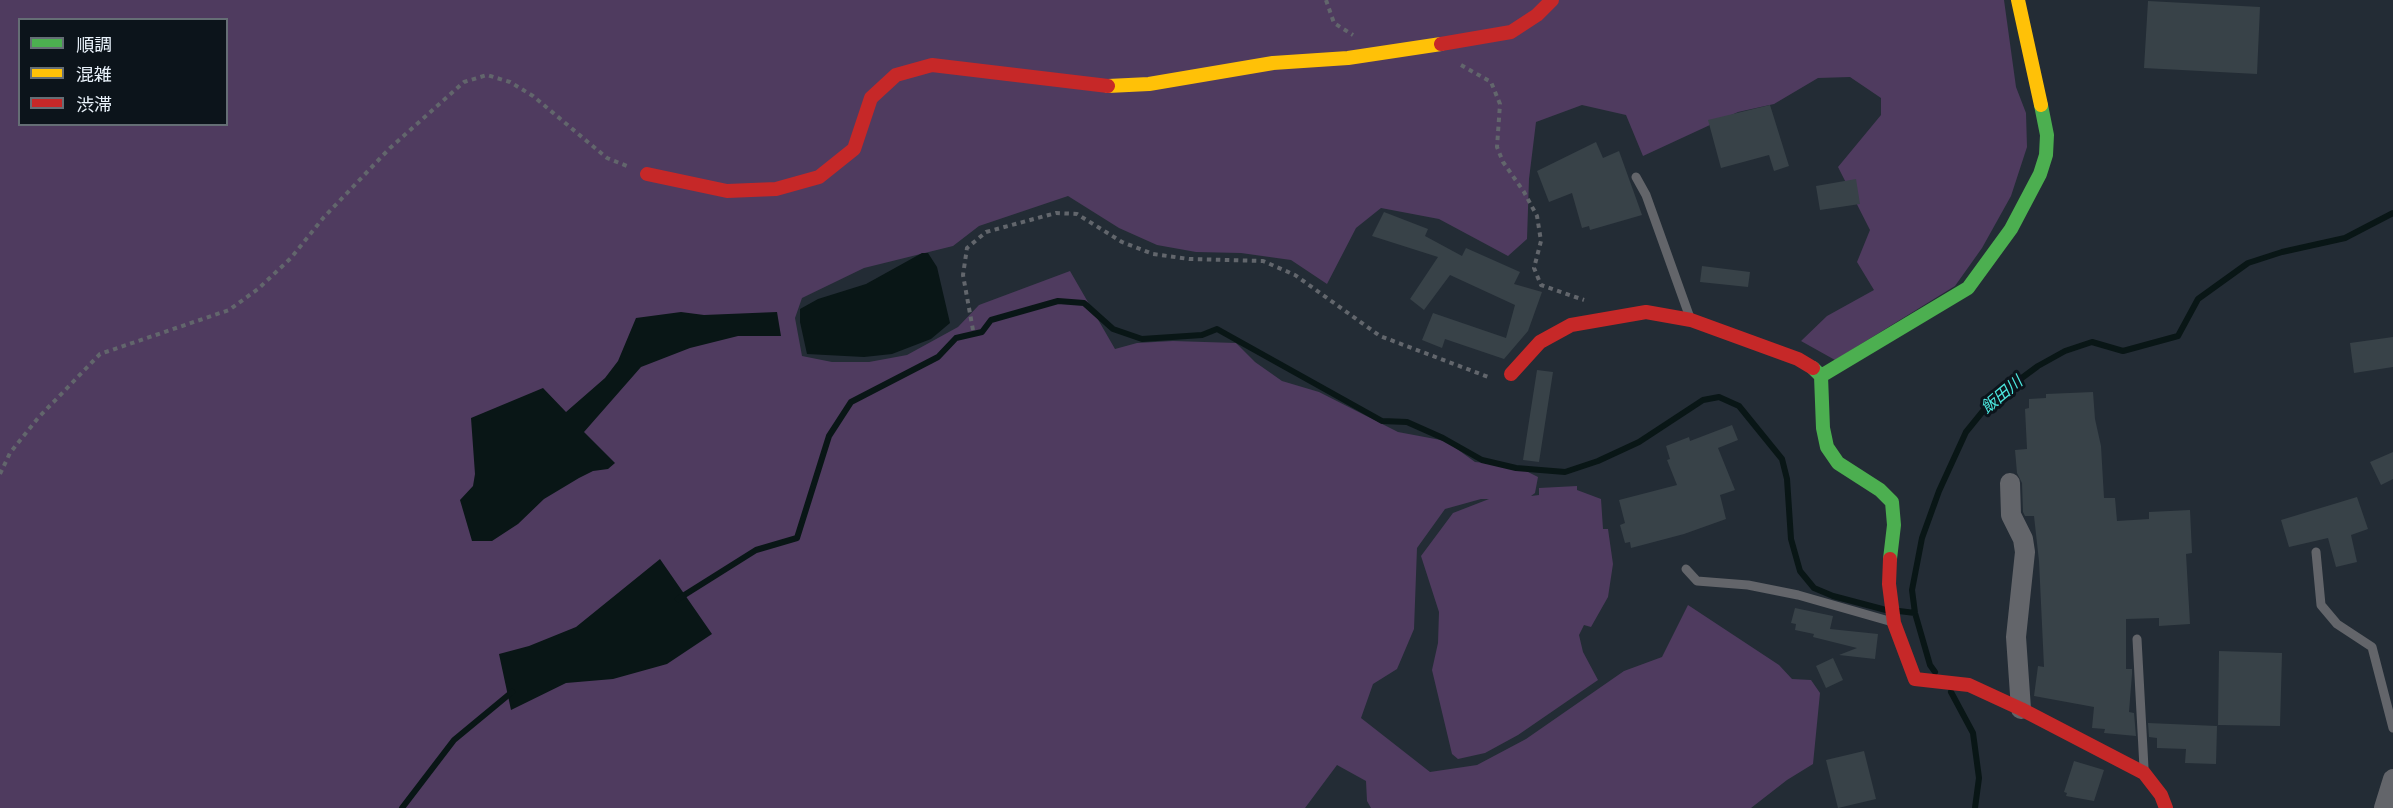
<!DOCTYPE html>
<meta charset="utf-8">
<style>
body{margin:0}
#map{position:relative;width:2393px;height:808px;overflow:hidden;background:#232c35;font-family:"Asap Condensed","Noto Sans JP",sans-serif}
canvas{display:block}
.legend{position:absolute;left:18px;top:18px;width:210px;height:108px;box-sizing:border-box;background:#0c141b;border:2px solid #656e75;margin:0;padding:8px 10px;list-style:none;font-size:18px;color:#ebf4fd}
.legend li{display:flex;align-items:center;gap:12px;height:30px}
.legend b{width:30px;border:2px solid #656e75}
</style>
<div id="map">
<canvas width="2393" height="808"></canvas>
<ul class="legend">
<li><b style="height:8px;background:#4caf50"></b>順調</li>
<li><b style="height:8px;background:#ffc107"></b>混雑</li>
<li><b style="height:8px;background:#c62828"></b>渋滞</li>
</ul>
</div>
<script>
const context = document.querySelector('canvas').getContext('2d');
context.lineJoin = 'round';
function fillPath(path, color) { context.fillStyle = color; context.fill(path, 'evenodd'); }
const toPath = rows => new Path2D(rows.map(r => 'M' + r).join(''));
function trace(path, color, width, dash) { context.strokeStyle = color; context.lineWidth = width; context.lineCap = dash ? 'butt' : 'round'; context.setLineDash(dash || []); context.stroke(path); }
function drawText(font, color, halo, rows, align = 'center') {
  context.font = font + ' "Asap Condensed","Noto Sans JP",sans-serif'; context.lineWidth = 6; context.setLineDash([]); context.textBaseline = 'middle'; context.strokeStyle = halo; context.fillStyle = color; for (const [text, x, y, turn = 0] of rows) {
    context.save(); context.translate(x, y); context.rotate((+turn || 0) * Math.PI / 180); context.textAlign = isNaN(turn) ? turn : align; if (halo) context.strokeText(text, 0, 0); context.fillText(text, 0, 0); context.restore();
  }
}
fillPath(toPath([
 [0,0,2004,0,2016,87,2026,113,2027,147,2011,196,1982,248,1955,286,1835,360,1801,341,1827,316,1874,290,1857,262,1870,230,1838,167,1881,115,1881,98,1850,77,1818,78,1774,104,1738,112,1643,156,1626,115,1582,105,1536,122,1529,179,1527,239,1508,256,1439,219,1381,208,1356,228,1327,284,1291,260,1241,253,1196,252,1157,245,1119,228,1068,196,979,226,953,246,864,268,802,298,795,318,802,356,832,362,869,362,907,355,958,327,979,305,1070,271,1115,349,1137,343,1173,341,1236,343,1255,362,1282,381,1319,392,1398,432,1446,441,1475,462,1516,466,1538,477,1535,493,1531,496,1539,495,1539,488,1577,486,1577,490,1601,499,1603,529,1608,529,1613,564,1608,597,1591,627,1584,625,1579,635,1583,652,1598,680,1518,735,1485,753,1458,759,1452,754,1432,670,1438,643,1439,612,1421,556,1453,513,1489,499,1481,499,1445,509,1417,548,1414,629,1397,669,1373,684,1361,718,1430,772,1477,765,1526,739,1624,671,1662,657,1688,605,1779,665,1792,679,1811,680,1820,693,1813,764,1787,780,1751,808,1371,808,1367,801,1366,781,1337,765,1305,808,0,808],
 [20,20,226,20,226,124,20,124]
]), '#4f3b5f');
fillPath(toPath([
 [922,253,928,253,937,267,950,323,931,339,892,354,864,357,807,354,800,322,800,309,818,299,866,284],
 [681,312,704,315,777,312,781,336,738,336,690,348,641,367,584,432,615,463,608,469,593,471,579,478,544,499,518,524,492,541,472,541,460,500,473,486,475,474,471,418,543,388,566,412,605,378,618,361,636,318],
 [660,559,712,634,667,664,613,679,566,683,511,710,499,654,529,646,576,627]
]), '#091616');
trace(toPath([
 [678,599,756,550,797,538,829,436,851,402,938,357,956,338,982,332,991,320,1058,301,1084,303,1113,329,1142,339,1202,335,1217,329,1382,421,1407,422,1443,438,1482,460,1516,468,1565,472,1598,461,1639,442,1703,400,1719,397,1739,406,1782,459,1787,479,1791,539,1800,571,1814,588,1833,596,1886,610],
 [1899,611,1915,613],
 [1935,672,1930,665,1915,613,1912,590,1922,538,1939,491,1966,432,1992,400,2038,366,2065,351,2092,342,2123,351,2178,336,2198,299,2248,263,2282,252,2345,238,2393,213],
 [1951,692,1973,733,1979,778,1975,808],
 [402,808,454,740,512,692]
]), '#091616', 6);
fillPath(toPath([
 [2148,1,2260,7,2257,74,2144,68],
 [1770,105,1789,166,1774,171,1769,155,1721,168,1708,120],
 [1596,142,1603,158,1619,151,1642,215,1590,230,1589,226,1582,228,1572,193,1549,202,1537,171],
 [1856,179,1860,204,1820,210,1816,186],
 [1384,212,1428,229,1425,236,1462,256,1466,248,1520,272,1514,284,1542,292,1528,331,1504,359,1445,339,1442,348,1422,340,1433,313,1506,338,1515,305,1450,275,1424,310,1410,299,1438,257,1372,236],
 [1702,266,1750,272,1748,287,1700,282],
 [2393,337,2393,367,2354,373,2350,343],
 [1537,370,1553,372,1539,462,1523,460],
 [2093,392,2095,419,2101,446,2104,498,2115,498,2117,521,2149,519,2149,512,2190,510,2192,553,2186,554,2190,624,2159,626,2159,618,2126,619,2126,669,2132,669,2132,674,2129,712,2134,713,2136,736,2104,733,2105,729,2092,728,2094,707,2034,696,2038,666,2044,667,2039,561,2034,516,2025,516,2023,512,2022,483,2017,473,2015,450,2027,449,2025,409,2029,408,2029,399,2046,398,2046,394],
 [1732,425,1738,440,1718,448,1735,490,1720,495,1726,519,1684,534,1631,548,1630,542,1625,543,1620,525,1625,523,1619,500,1677,485,1667,460,1670,459,1666,446,1689,437,1690,441],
 [2393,452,2393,479,2381,485,2370,462],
 [2357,497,2368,529,2351,535,2357,562,2336,567,2328,538,2289,547,2281,520],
 [1795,608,1833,616,1830,629,1878,634,1875,659,1839,655,1857,648,1813,637,1814,634,1795,630,1796,624,1791,623],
 [2219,651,2282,653,2280,726,2218,725],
 [1833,658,1843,680,1826,688,1816,666],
 [2148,723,2217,726,2216,764,2185,763,2186,749,2157,748,2157,738,2149,737],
 [1864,751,1876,799,1838,808,1826,760],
 [2074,761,2104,770,2094,801,2066,796,2067,793,2064,792]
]), '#384248');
trace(toPath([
 [1326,0,1334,23,1353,35],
 [1461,65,1491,82,1500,104,1497,147,1503,162,1524,192,1537,216,1541,241,1534,268,1541,285,1584,300],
 [973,330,963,275,967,248,986,232,1056,213,1077,214,1122,242,1153,254,1189,259,1263,261,1295,275,1380,336,1491,378],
 [0,474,10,453,38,418,100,354,229,310,258,289,291,258,324,217,390,148,464,82,487,75,510,82,533,96,607,158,627,166]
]), '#62666c', 4, [4.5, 4.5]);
trace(toPath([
 [1636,177,1646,195,1689,315],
 [2316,552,2321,605,2337,624,2372,647,2393,728],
 [1686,569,1697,581,1748,585,1798,595,1889,621],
 [2137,639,2144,768]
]), '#63656a', 9);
trace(toPath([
 [2010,483,2011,515,2023,539,2025,552,2016,637,2021,709],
 [2384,808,2393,779]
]), '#63656a', 20);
trace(toPath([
 [1813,368,1821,376,1823,428,1827,447,1838,463,1880,490,1892,502,1894,525,1890,559],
 [1821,376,1968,288,2011,229,2040,174,2046,155,2047,135,2041,105]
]), '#4caf50', 14);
trace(toPath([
 [2018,0,2041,105],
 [1108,86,1149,84,1273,63,1348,58,1441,44]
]), '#ffc107', 14);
trace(toPath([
 [1441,44,1511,32,1537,15,1552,0],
 [647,174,727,191,776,189,819,177,854,149,871,98,896,75,932,65,1108,86],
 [1511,374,1540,342,1571,325,1646,312,1691,320,1798,359,1813,368],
 [1890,559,1889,584,1894,623,1915,679,1969,685,2021,709,2144,773,2161,795,2166,808]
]), '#c62828', 14);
drawText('italic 16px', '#4ce8df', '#0c141b', [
 ["飯田川",2002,395,-40]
]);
</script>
